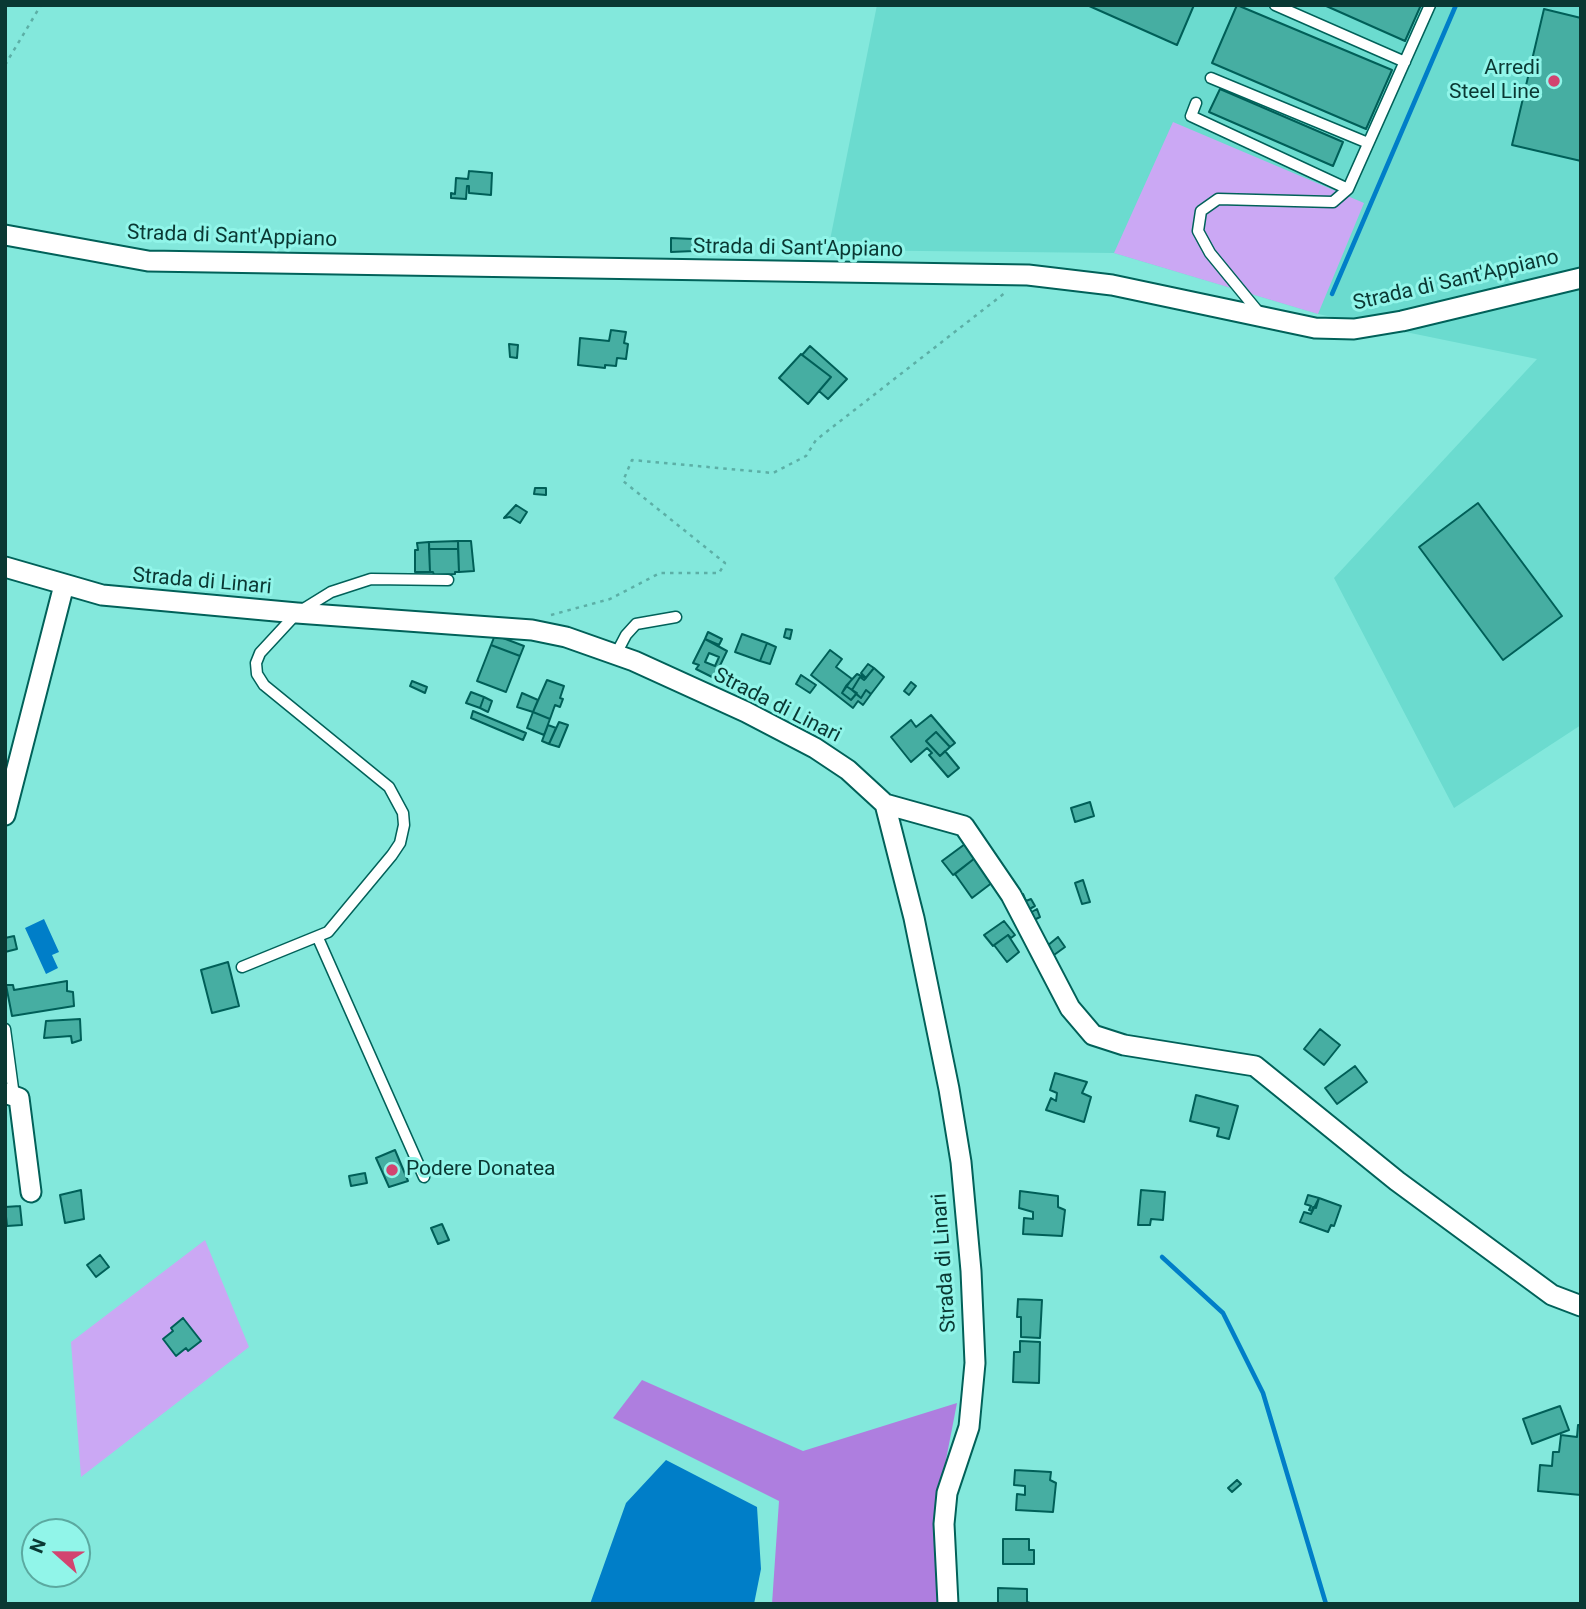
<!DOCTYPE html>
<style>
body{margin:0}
#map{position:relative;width:1586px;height:1609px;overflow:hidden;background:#83e8dc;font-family:Roboto,sans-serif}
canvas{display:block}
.frame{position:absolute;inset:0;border:7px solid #0a3833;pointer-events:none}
.north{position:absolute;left:21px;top:1518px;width:70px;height:70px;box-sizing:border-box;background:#91f5e9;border:2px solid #5ba9a0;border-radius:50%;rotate:291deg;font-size:19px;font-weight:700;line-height:28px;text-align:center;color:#0a3833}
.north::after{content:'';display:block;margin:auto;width:24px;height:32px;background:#d24470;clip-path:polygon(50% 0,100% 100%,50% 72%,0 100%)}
</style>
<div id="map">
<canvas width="1586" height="1609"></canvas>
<div class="frame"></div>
<div class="north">N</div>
</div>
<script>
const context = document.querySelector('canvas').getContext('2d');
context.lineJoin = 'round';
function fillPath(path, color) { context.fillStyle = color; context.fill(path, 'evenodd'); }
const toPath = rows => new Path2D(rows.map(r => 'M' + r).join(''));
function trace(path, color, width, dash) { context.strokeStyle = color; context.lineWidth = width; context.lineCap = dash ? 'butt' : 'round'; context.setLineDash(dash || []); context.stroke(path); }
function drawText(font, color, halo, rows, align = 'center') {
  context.font = font + ' Roboto,sans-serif'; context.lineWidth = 6; context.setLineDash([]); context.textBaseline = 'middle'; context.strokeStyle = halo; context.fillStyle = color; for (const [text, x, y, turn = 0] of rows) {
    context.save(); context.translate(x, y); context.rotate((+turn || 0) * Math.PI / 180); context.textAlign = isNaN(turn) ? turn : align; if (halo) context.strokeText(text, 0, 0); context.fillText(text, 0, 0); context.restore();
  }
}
fillPath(toPath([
 [877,5,1581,5,1581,725,1454,808,1334,578,1537,359,1318,314,1114,253,828,250]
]), '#6bdbcf');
fillPath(toPath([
 [1173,122,1364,203,1318,314,1114,253],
 [205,1240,249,1347,81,1477,71,1342]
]), '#cba8f4');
fillPath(toPath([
 [642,1380,803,1451,957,1403,937,1506,939,1604,772,1604,779,1501,613,1418]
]), '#ae7edf');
fillPath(toPath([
 [44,919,59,952,52,955,58,968,46,974,25,928],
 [666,1460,757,1507,761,1569,754,1604,590,1604,626,1503]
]), '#007ec8');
trace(toPath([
 [1332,294,1456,5],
 [1162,1257,1223,1313,1263,1393,1326,1604]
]), '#007ec8', 4.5);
const building = toPath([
 [1087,5,1194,5,1177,45,1087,5],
 [1237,5,1392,70,1366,129,1212,63,1237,5],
 [1324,5,1421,5,1405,41,1324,5],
 [1544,9,1581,18,1581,161,1512,145,1544,9],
 [1220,89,1343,142,1333,166,1209,112,1220,89],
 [469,171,492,173,491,195,469,193,469,186,467,186,466,199,451,198,451,193,455,194,456,178,468,179,469,171],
 [671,238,693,239,694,251,671,252,671,238],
 [611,330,626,332,624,343,628,344,626,359,617,358,616,366,605,365,605,368,578,365,580,338,609,341,611,330],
 [509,344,518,345,517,358,510,357,509,344],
 [810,346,847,379,828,399,819,391,831,377,802,355,810,346],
 [801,354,831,377,808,404,779,378,801,354],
 [535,488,546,488,546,495,534,494,535,488],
 [1478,503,1562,616,1503,660,1419,547,1478,503],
 [516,505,527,512,520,523,510,517,504,518,516,505],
 [458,541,471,541,474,571,459,572,458,541],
 [458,541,458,549,429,549,429,542,458,541],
 [429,542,430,572,415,572,415,550,418,550,417,543,429,542],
 [429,549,458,549,459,572,455,572,455,574,434,575,433,572,430,572,429,549],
 [786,629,792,630,790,639,784,637,786,629],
 [708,632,722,639,719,645,705,639,708,632],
 [742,634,767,643,760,661,735,652,742,634],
 [495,635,524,646,520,656,491,645,495,635],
 [705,639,727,651,714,678,696,669,699,665,693,663,705,639],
 [709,653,719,657,715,666,705,662,709,653],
 [767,643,776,647,770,664,760,661,767,643],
 [491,645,520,656,506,692,477,681,491,645],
 [830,650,842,659,836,667,852,679,842,693,851,700,856,694,861,698,866,690,871,694,863,705,858,701,853,708,811,675,830,650],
 [868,664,874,668,866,678,861,673,868,664],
 [874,668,884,677,871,694,866,690,861,698,852,690,860,677,864,680,874,668],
 [857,674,866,678,864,680,860,677,852,690,846,686,857,674],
 [801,675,816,685,810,693,796,684,801,675],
 [547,680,564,686,560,698,563,699,560,707,555,705,550,719,533,712,547,680],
 [412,681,427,687,425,693,410,686,412,681],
 [911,682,916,686,909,695,904,691,911,682],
 [846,686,857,693,851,700,842,693,846,686],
 [471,692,484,697,480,708,466,703,471,692],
 [522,693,538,700,533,712,517,707,522,693],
 [484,697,492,701,488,712,480,708,484,697],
 [473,711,526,733,523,740,471,718,473,711],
 [533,712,550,719,544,735,527,728,533,712],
 [931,715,955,743,950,747,936,732,926,741,940,756,945,751,959,768,948,777,929,755,932,753,927,748,911,762,891,737,911,720,916,727,931,715],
 [559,722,568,725,559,747,549,744,559,722],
 [548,725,556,728,549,744,542,741,548,725],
 [936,732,950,747,940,756,926,741,936,732],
 [1090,802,1094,816,1075,822,1071,808,1090,802],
 [965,844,975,858,953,875,942,861,965,844],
 [975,858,993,882,972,898,955,874,975,858],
 [1083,880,1090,902,1082,904,1075,883,1083,880],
 [1023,894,1026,901,1031,899,1035,906,1024,912,1016,898,1023,894],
 [1037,909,1040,917,1032,921,1028,914,1037,909],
 [1004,921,1015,935,1011,938,1008,935,993,946,984,935,1004,921],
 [1008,935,1019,952,1007,962,994,945,1008,935],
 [14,936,17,949,5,952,5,938,14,936],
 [1058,937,1065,947,1054,955,1047,946,1058,937],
 [228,962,239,1006,212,1013,201,970,228,962],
 [67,981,67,991,73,992,74,1006,12,1016,6,985,13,985,14,990,67,981],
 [80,1019,81,1040,72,1043,71,1036,44,1038,46,1021,80,1019],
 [1320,1029,1340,1045,1324,1065,1304,1049,1320,1029],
 [1355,1066,1367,1082,1337,1104,1325,1088,1355,1066],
 [1055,1073,1087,1082,1082,1093,1091,1097,1084,1122,1046,1110,1051,1098,1056,1101,1057,1093,1050,1090,1055,1073],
 [1196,1095,1238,1106,1229,1139,1217,1136,1219,1128,1190,1121,1196,1095],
 [395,1150,408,1181,389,1187,376,1158,395,1150],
 [365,1173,367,1183,351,1186,349,1176,365,1173],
 [81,1190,84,1219,65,1223,60,1195,81,1190],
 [1141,1190,1165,1192,1163,1220,1151,1219,1150,1225,1138,1225,1141,1190],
 [1020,1191,1058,1196,1058,1207,1065,1210,1062,1236,1023,1234,1024,1218,1033,1219,1033,1212,1019,1208,1020,1191],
 [1308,1195,1319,1198,1316,1208,1313,1207,1312,1211,1309,1210,1311,1206,1305,1204,1308,1195],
 [1319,1198,1341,1206,1334,1226,1331,1225,1328,1232,1300,1222,1304,1212,1311,1214,1319,1198],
 [20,1206,22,1225,7,1226,5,1207,20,1206],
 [442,1224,449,1240,438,1244,431,1228,442,1224],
 [100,1255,109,1267,96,1277,87,1265,100,1255],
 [1018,1299,1042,1300,1040,1338,1021,1337,1021,1317,1017,1317,1018,1299],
 [183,1318,201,1341,188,1351,186,1348,176,1356,163,1339,173,1331,171,1328,183,1318],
 [1020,1341,1040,1342,1039,1383,1013,1382,1014,1352,1020,1352,1020,1341],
 [1560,1406,1569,1430,1532,1444,1523,1419,1560,1406],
 [1578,1425,1581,1425,1581,1495,1538,1491,1540,1465,1552,1466,1553,1452,1559,1452,1561,1435,1577,1437,1578,1425],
 [1015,1470,1051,1472,1050,1480,1056,1483,1053,1512,1016,1510,1017,1494,1025,1495,1025,1486,1014,1485,1015,1470],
 [1237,1480,1241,1484,1232,1492,1228,1488,1237,1480],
 [1003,1539,1029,1539,1029,1550,1034,1550,1034,1564,1003,1564,1003,1539],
 [998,1588,1027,1589,1027,1602,1033,1604,998,1604,998,1588]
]);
fillPath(building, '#46aea2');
trace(building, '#005f58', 2);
const service = toPath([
 [1275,5,1405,62],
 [1211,78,1368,143],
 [1196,103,1191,116,1348,189],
 [1260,314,1210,253,1198,231,1201,211,1218,199,1333,202,1348,189,1430,5],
 [616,654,626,635,636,624,676,617],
 [318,938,424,1177],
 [242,967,328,932,392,855,400,843,404,825,403,813,389,787,264,685,257,674,256,663,260,653,297,613,331,592,371,579,448,580],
 [5,1029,14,1096]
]);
const minor = toPath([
 [5,235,148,261,1028,275,1112,285,1315,328,1354,329,1402,321,1581,278],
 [5,567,102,595,297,613,532,630,566,637,634,661,746,712,815,748,848,770,885,804,914,918,949,1089,961,1162,971,1271,975,1363,969,1427,947,1493,944,1524,948,1604],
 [885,804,964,826,1011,895,1070,1008,1093,1035,1124,1045,1255,1066,1397,1181,1552,1295,1581,1306],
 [5,815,64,585],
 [5,1093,19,1098,31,1192]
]);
trace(service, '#016159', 13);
trace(minor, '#016159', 23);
trace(toPath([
 [5,65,41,5],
 [551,615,610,599,660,573,719,573,725,563,623,481,632,460,773,473,806,456,816,440,1006,292]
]), '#5cafa6', 2.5, [3.5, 5]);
trace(service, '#fff', 10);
trace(minor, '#fff', 19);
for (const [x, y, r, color] of [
 [1554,81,7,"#d24470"],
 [392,1170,7,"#d24470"]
]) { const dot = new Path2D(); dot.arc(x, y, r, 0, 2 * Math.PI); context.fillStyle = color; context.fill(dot); trace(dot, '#91f5e9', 2.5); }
drawText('21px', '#0a3833', '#91f5e9', [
 ["Arredi",1540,69],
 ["Steel Line",1540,93],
 ["Podere Donatea",406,1170,"left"]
], 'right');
drawText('21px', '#0a3833', '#91f5e9', [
 ["Strada di Sant'Appiano",232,237,2],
 ["Strada di Sant'Appiano",798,249,1],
 ["Strada di Sant'Appiano",1456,281,-13],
 ["Strada di Linari",202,582,5],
 ["Strada di Linari",777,706,27],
 ["Strada di Linari",945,1263,-94]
]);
</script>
